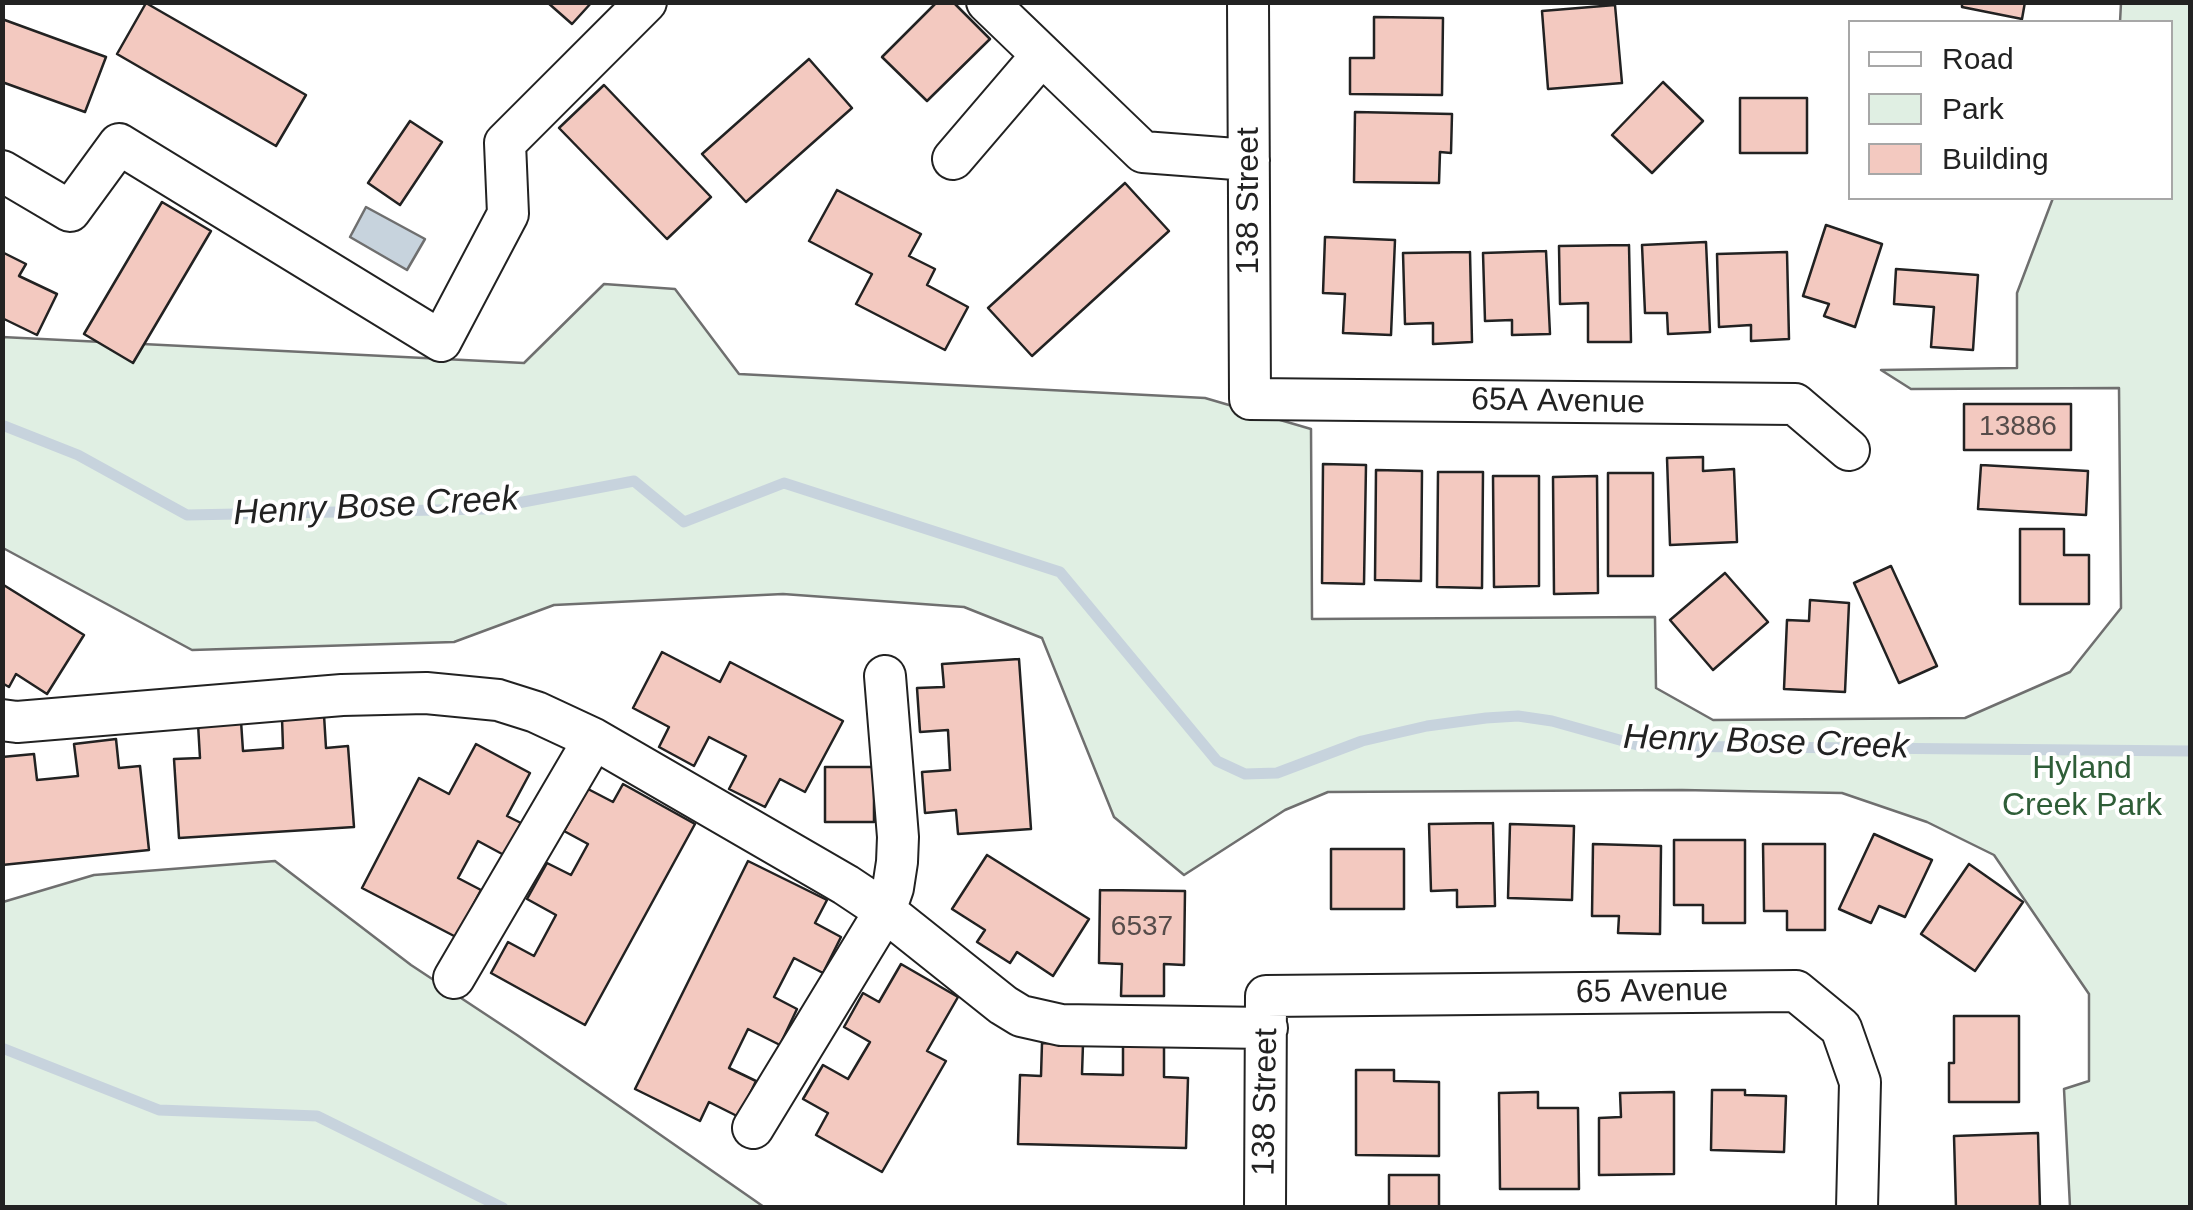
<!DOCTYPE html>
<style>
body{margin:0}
#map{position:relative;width:2193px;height:1210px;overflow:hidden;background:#fff;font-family:Helvetica,sans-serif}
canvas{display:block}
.frame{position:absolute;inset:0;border:5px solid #222;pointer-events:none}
.legend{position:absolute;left:1848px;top:20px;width:325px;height:180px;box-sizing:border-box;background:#fff;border:2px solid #a7a7a7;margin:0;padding:12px 18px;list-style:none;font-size:30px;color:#222}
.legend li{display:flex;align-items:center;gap:20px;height:50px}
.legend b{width:50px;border:2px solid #a7a7a7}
</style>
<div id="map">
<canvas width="2193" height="1210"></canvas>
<div class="frame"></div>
<ul class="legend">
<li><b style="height:12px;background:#fff"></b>Road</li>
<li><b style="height:28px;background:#e0efe3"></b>Park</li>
<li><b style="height:28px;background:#f3c9c0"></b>Building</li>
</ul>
</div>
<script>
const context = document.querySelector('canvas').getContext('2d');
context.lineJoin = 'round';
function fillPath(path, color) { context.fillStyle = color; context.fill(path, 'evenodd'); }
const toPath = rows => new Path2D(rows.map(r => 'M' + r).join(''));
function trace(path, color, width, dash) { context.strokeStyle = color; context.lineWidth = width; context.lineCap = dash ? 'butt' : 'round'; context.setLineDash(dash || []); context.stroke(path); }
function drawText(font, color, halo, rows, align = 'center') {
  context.font = font + ' Helvetica,sans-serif'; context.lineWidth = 8; context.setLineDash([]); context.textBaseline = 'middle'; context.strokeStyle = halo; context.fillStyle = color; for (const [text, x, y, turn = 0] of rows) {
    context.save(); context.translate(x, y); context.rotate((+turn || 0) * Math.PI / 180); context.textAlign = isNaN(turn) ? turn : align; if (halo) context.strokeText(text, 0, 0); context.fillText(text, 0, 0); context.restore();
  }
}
const green = toPath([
 [2121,3,2190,3,2190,1207,2070,1207,2064,1089,2089,1081,2089,994,1994,855,1927,822,1842,793,1682,790,1328,792,1285,810,1184,875,1114,817,1042,638,964,607,783,594,554,605,454,642,192,650,3,548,2,337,524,363,604,284,675,289,739,374,1205,398,1311,429,1312,619,1655,617,1656,688,1713,720,1965,718,2070,672,2121,608,2119,388,1911,389,1881,370,2017,368,2017,293,2053,198,2170,198,2170,22,2120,22,2121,3],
 [275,861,411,965,517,1035,764,1207,3,1208,3,902,94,875,275,861]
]);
fillPath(green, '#e0efe3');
trace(green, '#6f6f6f', 2.5);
const water = toPath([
 [366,207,425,239,407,270,350,237,366,207]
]);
fillPath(water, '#c7d3dd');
trace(water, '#6f6f6f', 2.5);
trace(toPath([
 [2,425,78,455,187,515,486,509,634,481,684,522,784,483,1060,572,1217,761,1245,774,1277,773,1362,741,1427,726,1486,718,1518,716,1552,721,1641,746,2190,751],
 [2,1048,159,1110,317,1116,503,1208]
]), '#c7d3dd', 11);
const building = toPath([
 [547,2,592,2,572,24,547,2],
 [937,2,953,2,990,39,927,101,882,57,937,2],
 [1962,2,2025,2,2022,19,1962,7,1962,2],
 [146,3,306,95,276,146,117,54,146,3],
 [1615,5,1622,83,1548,89,1542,11,1615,5],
 [1374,17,1443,18,1442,95,1350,94,1350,58,1374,58,1374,17],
 [2,19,106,57,85,112,2,82,2,19],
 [809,59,852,108,746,202,702,154,809,59],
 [1663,82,1703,121,1652,173,1612,135,1663,82],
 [604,85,711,197,667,239,559,128,604,85],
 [1740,98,1807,98,1807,153,1740,153,1740,98],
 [1355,112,1452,114,1451,153,1440,152,1439,183,1354,182,1355,112],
 [410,121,442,142,400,205,368,183,410,121],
 [1125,183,1169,231,1032,356,988,308,1125,183],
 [837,190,921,234,909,256,935,269,927,285,968,307,945,350,856,304,872,274,809,241,837,190],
 [162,202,211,231,133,363,84,334,162,202],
 [1826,225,1882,244,1855,327,1824,316,1829,304,1803,296,1826,225],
 [1325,237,1395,240,1391,335,1343,333,1345,294,1323,293,1325,237],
 [1706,242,1710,332,1668,334,1667,313,1645,313,1642,245,1706,242],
 [1629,245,1631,342,1588,342,1588,303,1560,304,1559,246,1629,245],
 [1546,251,1550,334,1512,335,1512,320,1485,321,1483,253,1546,251],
 [2,252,26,264,19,276,57,294,37,335,2,318,2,252],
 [1470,252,1472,342,1433,344,1433,323,1405,324,1403,253,1470,252],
 [1787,252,1789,339,1751,341,1751,325,1719,327,1717,254,1787,252],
 [1896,269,1978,275,1973,350,1931,347,1934,307,1894,304,1896,269],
 [1964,404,2071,404,2071,450,1964,450,1964,404],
 [1703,457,1703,471,1734,469,1737,542,1670,545,1667,458,1703,457],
 [1323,464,1366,465,1364,584,1322,583,1323,464],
 [1981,465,2088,471,2086,515,1978,509,1981,465],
 [1376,470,1422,471,1421,581,1375,580,1376,470],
 [1438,472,1483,472,1482,588,1437,587,1438,472],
 [1608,473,1653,473,1653,576,1608,576,1608,473],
 [1493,476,1539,476,1539,586,1494,587,1493,476],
 [1597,476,1598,593,1554,594,1553,477,1597,476],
 [2020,529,2064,529,2064,555,2089,555,2089,604,2020,604,2020,529],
 [1891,566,1937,666,1899,683,1854,583,1891,566],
 [1725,573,1768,622,1713,670,1670,620,1725,573],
 [2,584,84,635,47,694,16,674,9,687,2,683,2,584],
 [1810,600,1849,603,1845,692,1784,689,1787,620,1809,621,1810,600],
 [662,652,720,682,730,662,843,721,805,792,780,779,765,807,729,789,746,756,709,737,694,766,659,747,669,727,633,708,662,652],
 [1019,659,1031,829,958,834,956,810,925,813,922,772,950,770,948,730,920,732,917,688,944,687,942,664,1019,659],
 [324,715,326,748,348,746,354,827,179,838,174,759,200,758,198,724,241,721,243,751,283,748,282,718,324,715],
 [116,739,119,768,140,766,149,850,2,865,2,757,34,754,37,780,78,776,74,744,116,739],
 [476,744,530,773,507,816,521,823,504,855,478,841,458,878,481,890,456,937,362,888,419,778,449,794,476,744],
 [825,767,874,767,874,822,825,822,825,767],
 [623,784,695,824,585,1025,491,973,508,942,534,956,556,915,527,899,547,863,571,875,588,844,564,831,588,789,613,802,623,784],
 [1493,823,1495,906,1457,907,1457,890,1431,891,1429,824,1493,823],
 [1510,824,1574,826,1572,900,1508,898,1510,824],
 [1874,834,1932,860,1905,917,1879,906,1871,923,1839,909,1874,834],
 [1674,840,1745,840,1745,923,1703,923,1703,905,1674,905,1674,840],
 [1593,844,1661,846,1660,934,1618,933,1619,916,1592,916,1593,844],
 [1763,844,1825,844,1825,930,1787,930,1787,911,1764,911,1763,844],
 [1331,849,1404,849,1404,909,1331,909,1331,849],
 [987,855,1089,919,1053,976,1017,952,1010,963,977,942,985,930,952,909,987,855],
 [748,861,827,900,815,923,841,937,823,973,794,958,774,997,797,1009,780,1045,748,1029,729,1068,756,1081,739,1117,709,1102,700,1121,635,1089,748,861],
 [1969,864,2023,902,1975,971,1921,934,1969,864],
 [1100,890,1185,891,1184,965,1164,964,1164,996,1121,996,1122,964,1099,963,1100,890],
 [901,964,958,997,927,1051,946,1061,882,1172,816,1135,828,1113,803,1099,823,1065,848,1079,870,1042,844,1027,863,993,879,1002,901,964],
 [1954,1016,2019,1016,2019,1102,1949,1102,1949,1063,1954,1063,1954,1016],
 [1042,1043,1083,1044,1082,1074,1123,1075,1123,1044,1164,1045,1164,1077,1188,1078,1186,1148,1018,1144,1020,1075,1041,1076,1042,1043],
 [1356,1070,1394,1070,1394,1081,1439,1082,1439,1156,1356,1155,1356,1070],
 [1712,1090,1745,1090,1745,1095,1786,1096,1784,1152,1711,1150,1712,1090],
 [1538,1092,1538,1108,1578,1108,1579,1189,1500,1189,1499,1093,1538,1092],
 [1674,1092,1674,1174,1599,1175,1599,1118,1621,1117,1620,1093,1674,1092],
 [2038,1133,2040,1208,1956,1208,1954,1136,2038,1133],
 [1389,1175,1439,1175,1439,1208,1389,1208,1389,1175]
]);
fillPath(building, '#f3c9c0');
trace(building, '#222', 2.5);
const minor = toPath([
 [987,2,1143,152,1249,160],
 [1248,2,1250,399,1795,404,1849,450],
 [953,159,1042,55],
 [2,171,70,211,119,144,441,341,508,214,505,143,646,2],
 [2,720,17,722,342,695,426,693,498,700,536,712,594,739,846,885,885,911,1003,1005,1021,1016,1061,1025,1267,1028],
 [454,978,594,739],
 [753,1128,885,911,893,888,897,862,898,837,885,676],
 [1265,1208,1266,996,1796,991,1841,1028,1860,1082,1857,1208]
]);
trace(minor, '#222', 44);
trace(minor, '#fff', 40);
drawText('28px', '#564c4a', null, [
 ["13886",2018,427],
 ["6537",1142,927]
]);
drawText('32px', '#222', '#fff', [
 ["138 Street",1249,201,-90],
 ["65A Avenue",1558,402,1],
 ["65 Avenue",1652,992,-1],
 ["138 Street",1266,1102,-89]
]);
drawText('32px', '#2f5e38', '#fff', [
 ["Hyland",2082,769],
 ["Creek Park",2082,806]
]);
drawText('italic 35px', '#222', '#fff', [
 ["Henry Bose Creek",376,507,-3],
 ["Henry Bose Creek",1766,743,2]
]);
</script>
